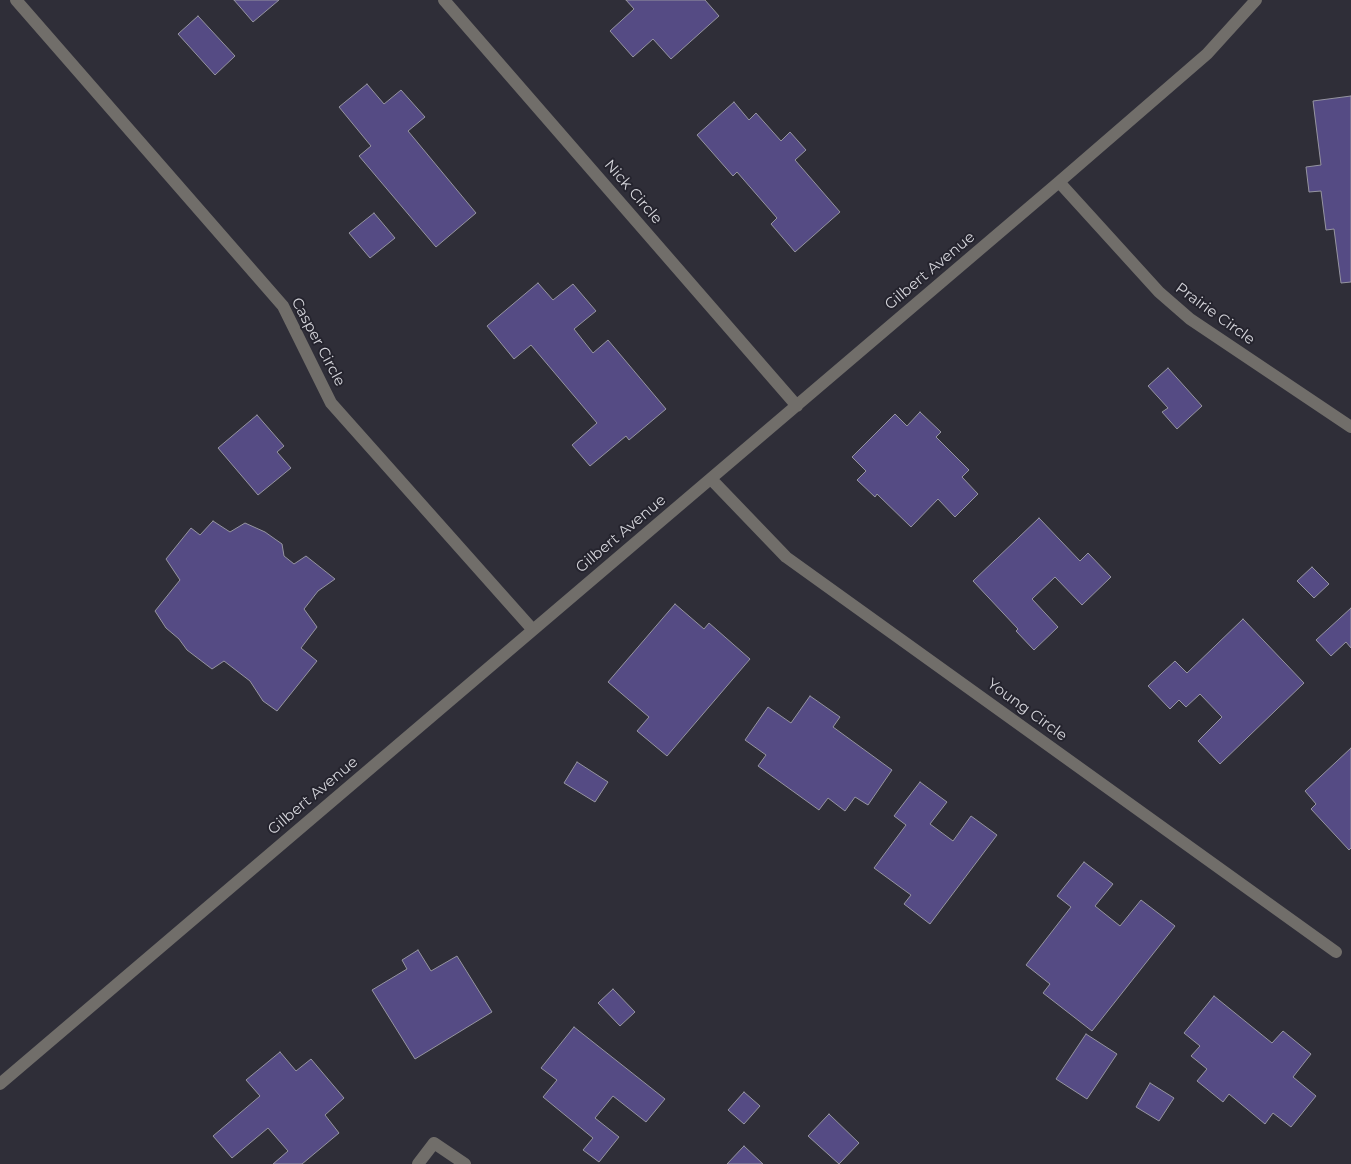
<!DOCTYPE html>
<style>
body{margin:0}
canvas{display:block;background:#2f2e38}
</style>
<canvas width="1351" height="1164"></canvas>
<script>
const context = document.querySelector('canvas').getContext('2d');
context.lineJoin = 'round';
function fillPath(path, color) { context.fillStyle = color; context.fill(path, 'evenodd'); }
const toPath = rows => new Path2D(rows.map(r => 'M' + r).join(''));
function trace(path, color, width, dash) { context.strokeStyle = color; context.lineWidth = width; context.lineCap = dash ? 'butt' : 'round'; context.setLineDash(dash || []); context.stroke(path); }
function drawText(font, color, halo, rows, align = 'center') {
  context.font = font + ' Montserrat,sans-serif'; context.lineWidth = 4; context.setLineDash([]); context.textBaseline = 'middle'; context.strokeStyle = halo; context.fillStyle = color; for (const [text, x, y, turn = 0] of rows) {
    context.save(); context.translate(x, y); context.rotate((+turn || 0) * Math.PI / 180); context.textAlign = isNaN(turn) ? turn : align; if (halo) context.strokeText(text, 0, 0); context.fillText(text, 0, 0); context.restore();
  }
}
const building = toPath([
 [234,0,279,0,253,22,234,0],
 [626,0,705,0,719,16,671,59,653,39,633,57,610,31,634,9,626,0],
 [198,16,235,56,215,75,178,34,198,16],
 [367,84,384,104,401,90,425,117,408,131,476,213,436,247,359,156,371,146,339,107,367,84],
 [1351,96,1351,282,1341,283,1334,229,1326,230,1321,191,1309,192,1306,167,1321,165,1313,101,1351,96],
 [734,102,749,120,756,113,781,141,790,132,806,150,795,160,840,212,795,252,771,224,777,218,737,172,733,176,697,135,734,102],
 [374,213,395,238,370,258,349,233,374,213],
 [538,283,553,300,573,284,596,311,574,329,593,353,608,340,666,409,629,440,626,436,590,466,572,445,597,423,531,345,514,359,487,326,538,283],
 [1168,368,1202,406,1177,429,1162,412,1168,408,1148,386,1168,368],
 [920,412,941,432,936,437,969,470,962,477,978,494,955,517,938,499,911,527,877,494,875,497,857,480,866,471,852,457,895,414,907,426,920,412],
 [257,415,284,446,277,452,291,468,258,495,218,448,257,415],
 [1039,518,1080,561,1088,553,1111,577,1082,605,1055,577,1032,599,1058,627,1034,650,1016,631,1018,629,973,581,1039,518],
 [213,521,230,532,245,523,265,532,282,544,284,556,294,564,306,556,335,579,318,591,304,609,317,627,301,648,317,661,277,711,263,701,250,681,224,661,212,669,187,650,179,639,166,628,155,611,180,580,166,559,191,528,200,535,213,521],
 [1312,567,1329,584,1314,598,1297,581,1312,567],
 [675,604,704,629,709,623,750,659,667,756,637,731,649,717,608,682,675,604],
 [1351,608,1351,648,1346,642,1331,656,1316,640,1351,608],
 [1243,619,1304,683,1220,764,1198,741,1222,717,1200,694,1186,707,1179,700,1170,709,1148,686,1175,661,1187,673,1243,619],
 [810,696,840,717,833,727,892,770,868,805,855,797,845,811,828,798,819,810,758,766,766,755,745,740,768,707,791,723,810,696],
 [1351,748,1351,848,1349,850,1311,809,1316,804,1305,791,1351,748],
 [577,762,608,782,595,802,564,783,577,762],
 [920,782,947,802,930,824,953,841,971,816,997,835,930,924,904,904,911,895,874,868,906,825,894,816,920,782],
 [1084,862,1113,884,1095,906,1120,926,1141,900,1175,926,1092,1031,1043,993,1050,984,1026,965,1071,907,1057,896,1084,862],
 [418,950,431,971,457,956,492,1012,415,1059,372,990,407,969,402,960,418,950],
 [613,989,635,1012,620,1026,598,1003,613,989],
 [1214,996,1272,1043,1283,1031,1311,1054,1293,1077,1316,1096,1291,1127,1273,1113,1265,1124,1229,1094,1223,1102,1197,1081,1207,1069,1191,1056,1200,1046,1184,1033,1214,996],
 [574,1027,665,1099,646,1122,613,1096,595,1118,619,1137,599,1162,583,1150,593,1138,543,1097,557,1080,541,1068,574,1027],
 [1086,1034,1117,1054,1087,1099,1056,1079,1086,1034],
 [280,1052,296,1071,311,1059,344,1098,325,1115,339,1133,302,1164,273,1164,288,1151,268,1128,232,1158,213,1136,260,1096,246,1080,280,1052],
 [1150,1083,1174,1098,1159,1121,1136,1107,1150,1083],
 [744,1092,760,1106,744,1124,728,1110,744,1092],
 [829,1114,859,1143,839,1164,808,1136,829,1114],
 [744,1146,763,1164,727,1164,744,1146]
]);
fillPath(building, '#554b84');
trace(building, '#9594a0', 1);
trace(toPath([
 [16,0,283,306,331,403,533,630],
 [444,0,797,406],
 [1059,182,1159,292,1190,319,1351,427],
 [711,479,786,557,1336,952],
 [0,1084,1059,182,1207,54,1256,0],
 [418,1164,434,1143,465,1164]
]), '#716e6a', 12);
drawText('15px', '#d4d4da', '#25242e', [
 ["Nick Circle",633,192,49],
 ["Gilbert Avenue",930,271,-40],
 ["Prairie Circle",1215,314,36],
 ["Casper Circle",318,342,62],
 ["Gilbert Avenue",621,534,-40],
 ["Young Circle",1027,710,36],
 ["Gilbert Avenue",313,796,-40]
]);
</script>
